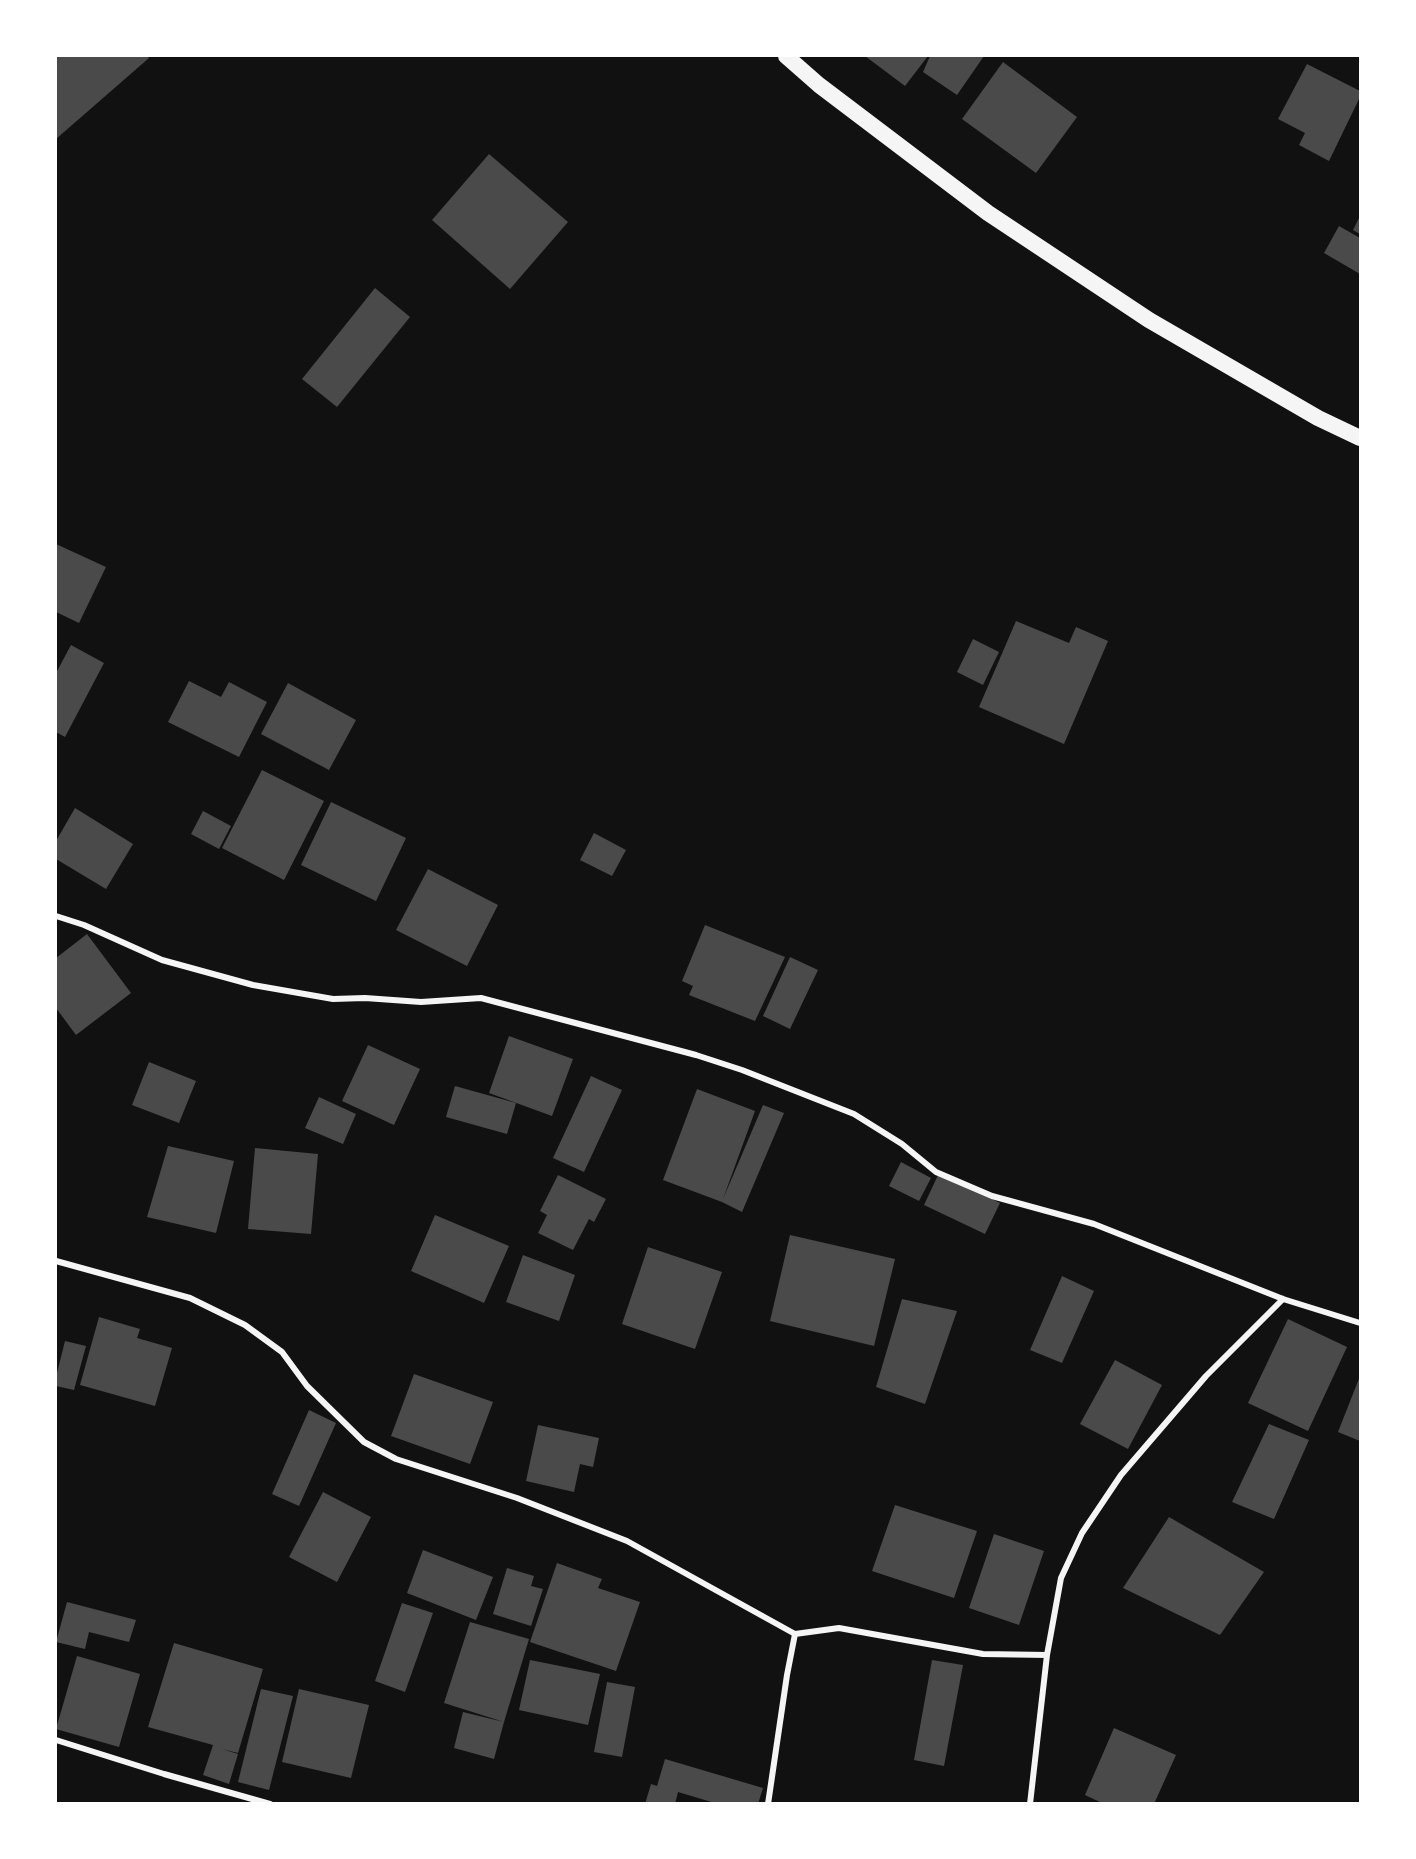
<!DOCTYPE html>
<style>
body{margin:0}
#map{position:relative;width:1416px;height:1859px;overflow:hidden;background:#111;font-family:"Asap Condensed",sans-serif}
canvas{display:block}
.frame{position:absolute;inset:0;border:57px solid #fff;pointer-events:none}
</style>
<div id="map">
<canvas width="1416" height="1859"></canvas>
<div class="frame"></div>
</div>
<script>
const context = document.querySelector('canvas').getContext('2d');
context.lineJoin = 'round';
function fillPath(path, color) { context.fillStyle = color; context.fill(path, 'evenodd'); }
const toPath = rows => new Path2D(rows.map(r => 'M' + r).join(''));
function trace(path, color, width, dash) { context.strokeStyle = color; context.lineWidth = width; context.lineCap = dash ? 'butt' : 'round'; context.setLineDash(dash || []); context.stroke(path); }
fillPath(toPath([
 [56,56,147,56,149,58,56,139],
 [865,56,928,56,905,86],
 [930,56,984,56,957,95,923,72],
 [1003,62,1077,117,1036,173,962,119],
 [1307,64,1360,91,1360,97,1329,161,1299,145,1305,133,1278,119],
 [489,154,568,222,510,289,432,220],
 [1360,216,1360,234,1353,230],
 [1339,226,1360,238,1360,274,1324,253],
 [375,288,410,317,337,407,302,379],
 [56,544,106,567,79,623,56,612],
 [1016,621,1069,643,1076,627,1108,641,1064,744,979,707],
 [973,639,999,652,983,685,957,672],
 [71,645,104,663,65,737,56,732,56,673],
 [189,681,221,697,229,682,267,702,239,757,168,722],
 [288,683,356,720,329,770,261,734],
 [262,770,324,801,284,880,222,848],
 [331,802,406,838,376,901,301,865],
 [75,808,133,844,106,889,56,859,56,841],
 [203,811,231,826,219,849,191,834],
 [594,833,626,850,612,876,580,860],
 [428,869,498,905,467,966,396,930],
 [705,925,785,957,755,1021,689,995,693,986,682,981],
 [87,934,131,993,76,1035,56,1008,56,958],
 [790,957,818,970,790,1029,763,1016],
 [509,1036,573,1059,552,1116,489,1093],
 [368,1045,420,1069,394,1125,342,1101],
 [149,1062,196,1081,179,1123,132,1105],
 [591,1076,622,1090,584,1172,553,1158],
 [455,1086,516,1103,507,1134,446,1117],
 [697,1089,755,1111,723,1199,763,1105,784,1113,742,1212,722,1202,663,1180],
 [319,1097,356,1114,343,1144,305,1128],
 [168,1146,234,1161,216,1233,147,1217],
 [255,1148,318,1154,311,1234,248,1229],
 [901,1162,931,1178,919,1201,889,1186],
 [939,1173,1000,1203,985,1234,924,1205],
 [558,1175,606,1199,594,1222,589,1219,573,1250,538,1233,547,1215,540,1211],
 [435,1215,509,1246,484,1303,411,1271],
 [790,1235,895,1259,874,1346,770,1321],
 [648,1247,722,1272,695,1349,622,1324],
 [523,1255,575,1275,559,1321,506,1302],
 [1062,1276,1094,1291,1062,1363,1030,1350],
 [902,1299,957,1311,925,1404,876,1387],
 [99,1317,140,1329,137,1338,172,1348,155,1406,80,1385],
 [1288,1319,1347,1347,1308,1431,1248,1403],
 [65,1341,86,1346,74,1390,56,1386,56,1377],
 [1115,1360,1162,1385,1128,1449,1080,1424],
 [414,1374,493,1402,470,1464,391,1436],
 [1360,1376,1360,1441,1338,1432],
 [309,1410,336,1423,299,1506,272,1494],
 [1269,1424,1309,1440,1274,1519,1232,1502],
 [538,1425,599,1438,593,1467,580,1464,574,1492,526,1481],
 [323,1492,371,1517,337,1582,289,1557],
 [895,1505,977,1531,954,1598,872,1571],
 [1169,1517,1264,1572,1220,1635,1123,1588],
 [994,1534,1044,1551,1019,1625,969,1608],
 [423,1550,493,1577,476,1620,407,1593],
 [557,1563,602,1579,598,1588,640,1602,616,1671,530,1642],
 [507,1568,534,1576,531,1586,543,1589,531,1626,493,1614],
 [67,1602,136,1620,129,1642,89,1632,85,1649,56,1642],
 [402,1603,433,1613,405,1692,375,1681],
 [470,1622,529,1639,504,1722,444,1703],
 [174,1643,263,1669,238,1753,222,1749,238,1754,229,1784,203,1775,213,1745,148,1727],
 [77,1656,140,1674,119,1747,56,1729],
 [530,1660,600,1674,588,1725,519,1710],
 [932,1660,963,1665,944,1766,914,1760],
 [607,1682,635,1687,622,1757,594,1752],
 [261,1689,293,1696,269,1790,238,1782],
 [299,1689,369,1705,351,1778,282,1762],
 [463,1712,504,1722,494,1759,454,1748],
 [1114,1728,1176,1755,1154,1804,1104,1804,1085,1795],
 [665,1759,763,1788,758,1804,718,1804,678,1792,675,1804,645,1804,651,1784,657,1786]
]), '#4a4a4a');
trace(toPath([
 [56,916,84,925,162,960,253,985,333,999,365,998,421,1002,481,998,696,1055,742,1070,854,1114,902,1144,936,1172,992,1196,1094,1224,1283,1299,1360,1323],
 [56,1261,190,1298,245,1325,282,1352,307,1386,364,1442,396,1459,517,1498,627,1541,795,1634,839,1628,983,1654,1047,1655],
 [56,1740,164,1774,270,1804],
 [768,1804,787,1675,795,1634],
 [1030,1804,1047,1655,1061,1578,1082,1533,1121,1475,1206,1376,1283,1299]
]), '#f5f5f5', 6);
trace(toPath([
 [786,56,819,85,988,213,1149,320,1318,418,1360,438]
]), '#f5f5f5', 16);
</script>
